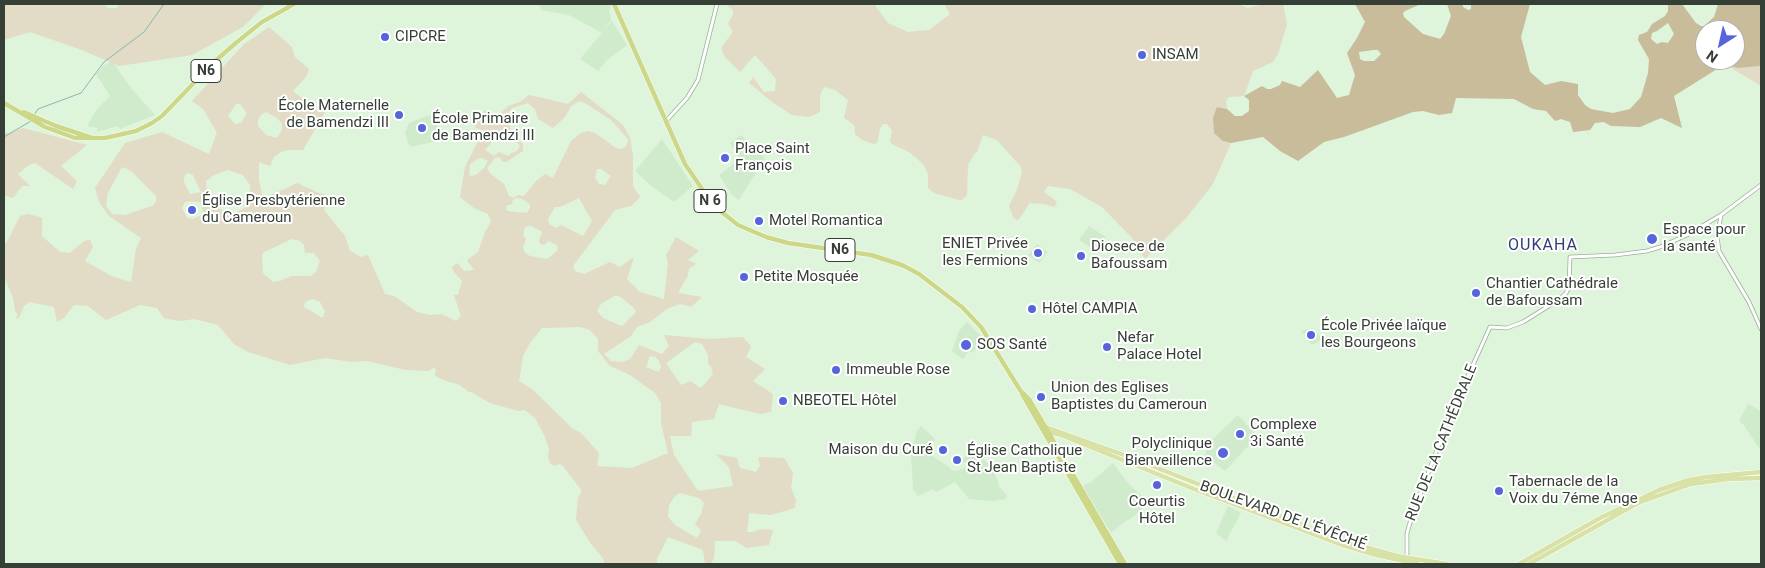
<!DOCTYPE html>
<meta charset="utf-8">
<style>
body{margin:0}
#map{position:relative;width:1765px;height:568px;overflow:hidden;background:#def4db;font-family:Roboto,sans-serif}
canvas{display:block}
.frame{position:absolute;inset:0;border:5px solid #363f35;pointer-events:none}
.north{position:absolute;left:1695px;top:20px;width:50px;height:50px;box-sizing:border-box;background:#fff;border:1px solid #afb2ae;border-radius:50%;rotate:215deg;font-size:14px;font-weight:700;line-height:20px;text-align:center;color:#363f35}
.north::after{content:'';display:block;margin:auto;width:18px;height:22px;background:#5765dc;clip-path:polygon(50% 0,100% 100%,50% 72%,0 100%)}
</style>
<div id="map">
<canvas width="1765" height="568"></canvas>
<div class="frame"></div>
<div class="north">N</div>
</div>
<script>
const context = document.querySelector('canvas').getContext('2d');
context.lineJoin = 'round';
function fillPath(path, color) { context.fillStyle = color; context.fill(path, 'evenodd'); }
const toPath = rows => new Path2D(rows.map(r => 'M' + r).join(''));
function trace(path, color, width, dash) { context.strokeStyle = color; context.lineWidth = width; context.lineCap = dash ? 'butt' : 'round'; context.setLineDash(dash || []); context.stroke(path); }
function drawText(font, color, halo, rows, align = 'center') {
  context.font = font + ' Roboto,sans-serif'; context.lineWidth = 4; context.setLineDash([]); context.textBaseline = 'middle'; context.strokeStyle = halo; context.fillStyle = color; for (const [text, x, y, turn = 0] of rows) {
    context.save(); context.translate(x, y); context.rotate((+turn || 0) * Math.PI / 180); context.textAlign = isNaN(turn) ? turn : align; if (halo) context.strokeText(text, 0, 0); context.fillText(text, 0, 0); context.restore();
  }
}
fillPath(toPath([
 [539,4,609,4,611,7,609,10,611,20,603,31,612,21,627,45,607,60,598,71,580,59,602,33,569,15,541,10],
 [112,61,131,88,155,115,120,129,117,126,97,132,97,128,87,126,97,109,110,96,96,74,103,66],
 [438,115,437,141,410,147,405,133,409,123,427,116],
 [741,135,765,158,739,200,732,195,719,175,740,159,730,143],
 [662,139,693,186,674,202,650,185,635,171],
 [1089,226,1106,237,1096,251,1079,240],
 [1037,244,1048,252,1039,263,1028,255],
 [967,322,985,340,972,353,969,351,963,359,952,351,959,331],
 [1313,328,1322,339,1312,345,1301,331],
 [1748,404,1761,411,1761,446,1759,448,1743,424,1739,421],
 [1238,415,1258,437,1245,449,1225,471,1205,456,1206,451,1205,447],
 [921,426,935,439,928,453,949,467,951,470,957,471,966,467,968,464,964,462,963,458,978,449,983,458,993,469,999,484,998,485,1007,495,1006,499,991,501,969,499,955,482,936,492,933,489,918,496,913,489,911,453,917,431],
 [1113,463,1128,483,1149,503,1130,519,1127,520,1111,533,1082,486,1090,483],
 [1228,506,1241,513,1226,541,1216,533]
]), '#cfebcc');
fillPath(toPath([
 [4,4,103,4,108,8,117,8,119,4,266,4,243,27,192,55,119,66,82,50,30,32,4,40],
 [725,4,874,4,888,23,908,32,929,30,950,14,944,4,1238,4,1248,8,1264,4,1283,4,1287,24,1278,54,1273,62,1253,71,1244,96,1229,97,1226,101,1227,109,1217,107,1223,141,1231,143,1213,184,1187,217,1145,259,1132,238,1102,207,1070,189,1048,186,1044,192,1056,201,1057,203,1054,207,1044,204,1030,203,1019,219,1017,220,1013,217,1009,206,1017,190,1022,172,1021,167,997,140,983,135,977,152,974,154,968,165,967,195,962,200,959,200,934,193,928,188,928,174,923,164,909,152,892,144,890,141,892,130,887,124,883,124,880,129,877,143,874,144,864,141,855,134,855,127,853,124,844,118,848,100,835,90,825,87,822,90,820,96,820,112,809,117,792,115,772,102,749,83,753,77,764,92,775,91,776,79,755,55,740,72,725,57,721,48,732,33,732,30,728,24,733,14,733,10],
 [269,27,292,47,295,57,309,69,306,77,293,91,319,112,325,109,326,110,303,150,288,150,281,152,274,157,270,166,259,162,259,180,263,198,285,189,297,183,319,193,330,196,324,210,345,236,350,251,361,257,368,255,385,294,394,296,417,312,430,315,441,314,456,321,461,316,454,295,458,295,462,281,454,272,452,267,457,263,464,271,474,270,467,260,478,252,485,232,491,222,488,214,474,208,460,197,465,167,483,131,475,127,485,110,496,118,508,106,520,102,529,95,568,104,581,92,623,125,630,138,633,156,633,186,640,197,631,206,615,210,573,266,575,271,584,274,610,262,620,267,634,257,627,279,640,292,664,299,668,264,666,255,676,237,699,251,688,260,696,264,689,269,688,275,678,293,702,297,691,307,680,304,667,309,650,322,637,327,631,336,604,354,611,361,623,362,630,359,639,345,662,354,669,346,664,335,710,339,743,337,751,346,746,357,765,369,753,381,773,394,771,412,760,414,719,404,714,419,692,422,691,436,670,436,674,455,698,491,733,486,729,467,716,454,737,458,740,468,756,472,760,466,758,457,784,458,793,473,791,488,796,500,795,508,771,515,749,513,747,532,754,532,760,529,773,530,769,545,747,548,735,541,715,541,714,558,711,564,705,564,703,550,668,537,657,559,657,564,605,564,602,557,591,544,576,520,578,498,582,491,563,466,560,464,554,466,550,463,548,457,549,448,544,435,535,418,525,410,518,411,490,403,471,392,469,392,458,384,446,381,435,376,436,369,433,368,429,371,406,370,366,361,352,362,325,358,290,365,248,352,234,344,218,325,194,319,181,321,168,319,164,318,157,308,140,305,106,320,88,306,74,305,64,318,57,322,54,307,29,302,24,306,19,318,15,318,18,315,15,311,13,298,6,281,4,280,4,244,7,242,20,216,29,214,42,218,42,236,60,252,70,253,84,241,90,240,93,247,85,261,111,276,131,282,136,249,141,238,109,216,99,202,95,188,125,143,162,132,209,154,217,133,203,109,192,101,243,45],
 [579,101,585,103,611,120,628,139,627,145,622,149,616,148,595,133,588,131,581,133,571,141,553,178,545,174,536,181,524,196,518,195,514,198,509,196,504,184,491,174,487,168,495,158,499,157,503,162,506,162,523,151,523,144,512,134,506,115,512,108,528,103,535,109,538,119,553,128,565,117,571,106],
 [236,104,240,104,247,113,241,123,235,124,228,116],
 [266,112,277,118,282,124,282,130,277,138,266,135,258,126,258,120,261,115],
 [500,133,514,139,520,146,517,151,511,153,509,156,499,152,494,156,485,150],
 [482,158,488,161,484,168,476,175,470,176,469,174,470,164,478,159],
 [122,167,131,171,156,196,156,202,152,206,125,215,112,214,108,209,106,205,108,193],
 [597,169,601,169,611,176,605,185,599,184,595,178],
 [228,170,243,175,250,185,250,202,245,208,237,212,224,212,212,203,207,193,206,181,214,175],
 [187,173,193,175,201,192,190,194,184,182,184,177],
 [517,198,522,199,530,204,530,208,527,213,507,211,506,208,507,205,511,205,513,200],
 [579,198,592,221,583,236,561,225,556,228,549,224,548,219,555,207,560,207],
 [190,201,200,202,204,214,193,219,187,218,182,208,185,202],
 [531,226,541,231,542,233,539,240,540,244,544,245,549,241,558,246,557,251,547,259,530,256,525,253,523,248,526,239,523,235,525,227],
 [292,239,300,241,304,245,305,253,314,253,320,261,316,272,311,276,292,276,280,281,273,282,263,273,262,256,264,252],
 [616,295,622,298,635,309,636,312,622,326,603,318,597,311,601,304],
 [313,299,320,302,325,312,323,317,321,317,304,307,305,302],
 [580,327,590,330,598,339,598,351,610,366,630,375,655,393,661,403,661,423,668,453,632,468,597,466,599,453,581,433,572,428,532,389,519,381,523,356,530,343,542,328],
 [695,342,702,344,708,355,708,363,711,367,713,374,701,388,690,381,681,385,666,363],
 [650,356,656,357,660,363,661,368,658,372,646,367],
 [680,493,699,498,704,503,701,514,695,524,701,531,697,538,675,525,668,517,669,505,675,496],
 [1725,64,1737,68,1761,66,1761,86],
 [23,128,87,145,61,166,77,181,73,189,35,163,29,165,18,174,30,186,22,186,13,198,4,195,4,132,8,133]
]), '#e2dbc6');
fillPath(toPath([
 [1355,4,1421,4,1405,11,1403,13,1404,17,1423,34,1440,39,1444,34,1451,16,1447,4,1463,4,1463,7,1468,10,1471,9,1471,4,1530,4,1521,37,1530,72,1545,85,1561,81,1578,84,1578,95,1585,105,1591,109,1613,113,1630,109,1641,97,1648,73,1649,59,1638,40,1639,35,1647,32,1652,24,1665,16,1668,11,1668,4,1682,4,1696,23,1701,26,1704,26,1714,17,1718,4,1761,4,1761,66,1737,68,1725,64,1674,96,1682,128,1661,118,1640,127,1611,126,1604,122,1595,123,1590,130,1573,132,1570,122,1561,119,1555,121,1546,111,1533,109,1514,99,1456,98,1452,113,1439,115,1423,111,1413,112,1344,137,1324,142,1298,161,1280,151,1263,137,1231,143,1223,141,1214,133,1213,118,1217,107,1227,109,1235,116,1242,116,1249,111,1249,100,1244,96,1262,86,1267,89,1271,89,1280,85,1282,81,1300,87,1318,70,1337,98,1349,95,1355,75,1347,53,1357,38,1365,22],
 [1668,23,1674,34,1668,43,1662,42,1657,44,1651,39,1652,33,1657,31],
 [1705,30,1735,30,1735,60,1705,60],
 [1373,50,1378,50,1381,54,1374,61,1364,61,1360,59,1359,52]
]), '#c8bc9b');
trace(toPath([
 [34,115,38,109,81,93,104,62,144,32,164,4],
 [4,137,31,121]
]), '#89b5b5', 1);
const tertiary = toPath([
 [666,121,687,98,698,80,717,4],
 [1721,216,1717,236,1719,251,1749,302,1761,329],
 [1407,559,1407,533,1412,516,1447,423,1490,327,1507,328,1523,322,1560,299,1566,293,1569,287,1570,257,1615,255,1647,251,1660,247,1687,235,1721,215,1761,185]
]);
const primary = toPath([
 [1043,426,1124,455,1344,541,1397,556,1447,564],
 [1045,431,1061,435,1194,489,1342,545,1376,555,1418,564],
 [1519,564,1600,518,1659,490,1689,480,1706,477,1761,472],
 [1529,564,1638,503,1691,484,1729,479,1761,478]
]);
const trunk = toPath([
 [614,4,685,164,711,202,724,214,738,225,766,237,788,243,871,255,902,265,919,274,962,307,981,327,1020,390,1029,399,1125,564],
 [4,103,45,127,75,138,105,138,136,131,152,123,162,116,214,62,237,42,262,22,294,4],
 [24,112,56,126,92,138],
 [1022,394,1120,564]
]);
trace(tertiary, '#9bb199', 4.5);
trace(primary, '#fff', 5.5);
trace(trunk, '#fff', 5.5);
trace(tertiary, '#fff', 3);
trace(primary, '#d9e2a6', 4.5);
trace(trunk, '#ccd888', 4.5);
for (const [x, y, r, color] of [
 [385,37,5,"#5765dc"],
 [1142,55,5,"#5765dc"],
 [399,115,5,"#5765dc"],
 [422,128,5,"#5765dc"],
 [725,158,5,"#5765dc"],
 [192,210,5,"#5765dc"],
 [759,221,5,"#5765dc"],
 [1652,239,6,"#5765dc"],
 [1038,253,5,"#5765dc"],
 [1081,256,5,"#5765dc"],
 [744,277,5,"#5765dc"],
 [1476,293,5,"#5765dc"],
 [1032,309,5,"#5765dc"],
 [1311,335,5,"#5765dc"],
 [966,345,6,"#5765dc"],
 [1107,347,5,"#5765dc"],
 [836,370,5,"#5765dc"],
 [1041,397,5,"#5765dc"],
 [783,401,5,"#5765dc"],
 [1240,434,5,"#5765dc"],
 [943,450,5,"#5765dc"],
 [1223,453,6,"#5765dc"],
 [957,460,5,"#5765dc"],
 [1157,485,5,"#5765dc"],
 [1499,491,5,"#5765dc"]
]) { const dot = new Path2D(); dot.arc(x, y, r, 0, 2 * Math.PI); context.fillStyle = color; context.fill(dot); trace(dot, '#fff', 2); }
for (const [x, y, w] of [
 [206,71,30],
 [710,201,32],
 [840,250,30]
]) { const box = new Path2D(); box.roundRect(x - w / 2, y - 11.5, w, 23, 4); context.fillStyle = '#fff'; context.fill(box); trace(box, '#363f35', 1); }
drawText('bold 14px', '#363f35', null, [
 ["N6",206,71],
 ["N 6",710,201],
 ["N6",840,250]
]);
drawText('15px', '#363f35', '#fff', [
 ["CIPCRE",395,37],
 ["INSAM",1152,55],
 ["École Maternelle",389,106,"right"],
 ["de Bamendzi III",389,123,"right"],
 ["École Primaire",432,119],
 ["de Bamendzi III",432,136],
 ["Place Saint",735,149],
 ["François",735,166],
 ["Église Presbytérienne",202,201],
 ["du Cameroun",202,218],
 ["Motel Romantica",769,221],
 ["Espace pour",1663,230],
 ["la santé",1663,247],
 ["ENIET Privée",1028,244,"right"],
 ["les Fermions",1028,261,"right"],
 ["Diosece de",1091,247],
 ["Bafoussam",1091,264],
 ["Petite Mosquée",754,277],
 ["Chantier Cathédrale",1486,284],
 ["de Bafoussam",1486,301],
 ["Hôtel CAMPIA",1042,309],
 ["École Privée laïque",1321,326],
 ["les Bourgeons",1321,343],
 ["Nefar",1117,338],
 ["Palace Hotel",1117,355],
 ["SOS Santé",977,345],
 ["Immeuble Rose",846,370],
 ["Union des Eglises",1051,388],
 ["Baptistes du Cameroun",1051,405],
 ["NBEOTEL Hôtel",793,401],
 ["Complexe",1250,425],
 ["3i Santé",1250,442],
 ["Polyclinique",1212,444,"right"],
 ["Bienveillence",1212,461,"right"],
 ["Maison du Curé",933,450,"right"],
 ["Église Catholique",967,451],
 ["St Jean Baptiste",967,468],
 ["Tabernacle de la",1509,482],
 ["Voix du 7éme Ange",1509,499],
 ["Coeurtis",1157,502,"center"],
 ["Hôtel",1157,519,"center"]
], 'left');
drawText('15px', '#363f35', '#fff', [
 ["RUE DE LA CATHÉDRALE",1442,443,-68],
 ["BOULEVARD DE L'ÉVÊCHÉ",1283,516,20]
]);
context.letterSpacing = '1px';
drawText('16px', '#323b75', '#fff', [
 ["OUKAHA",1543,246]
]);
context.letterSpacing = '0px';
</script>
